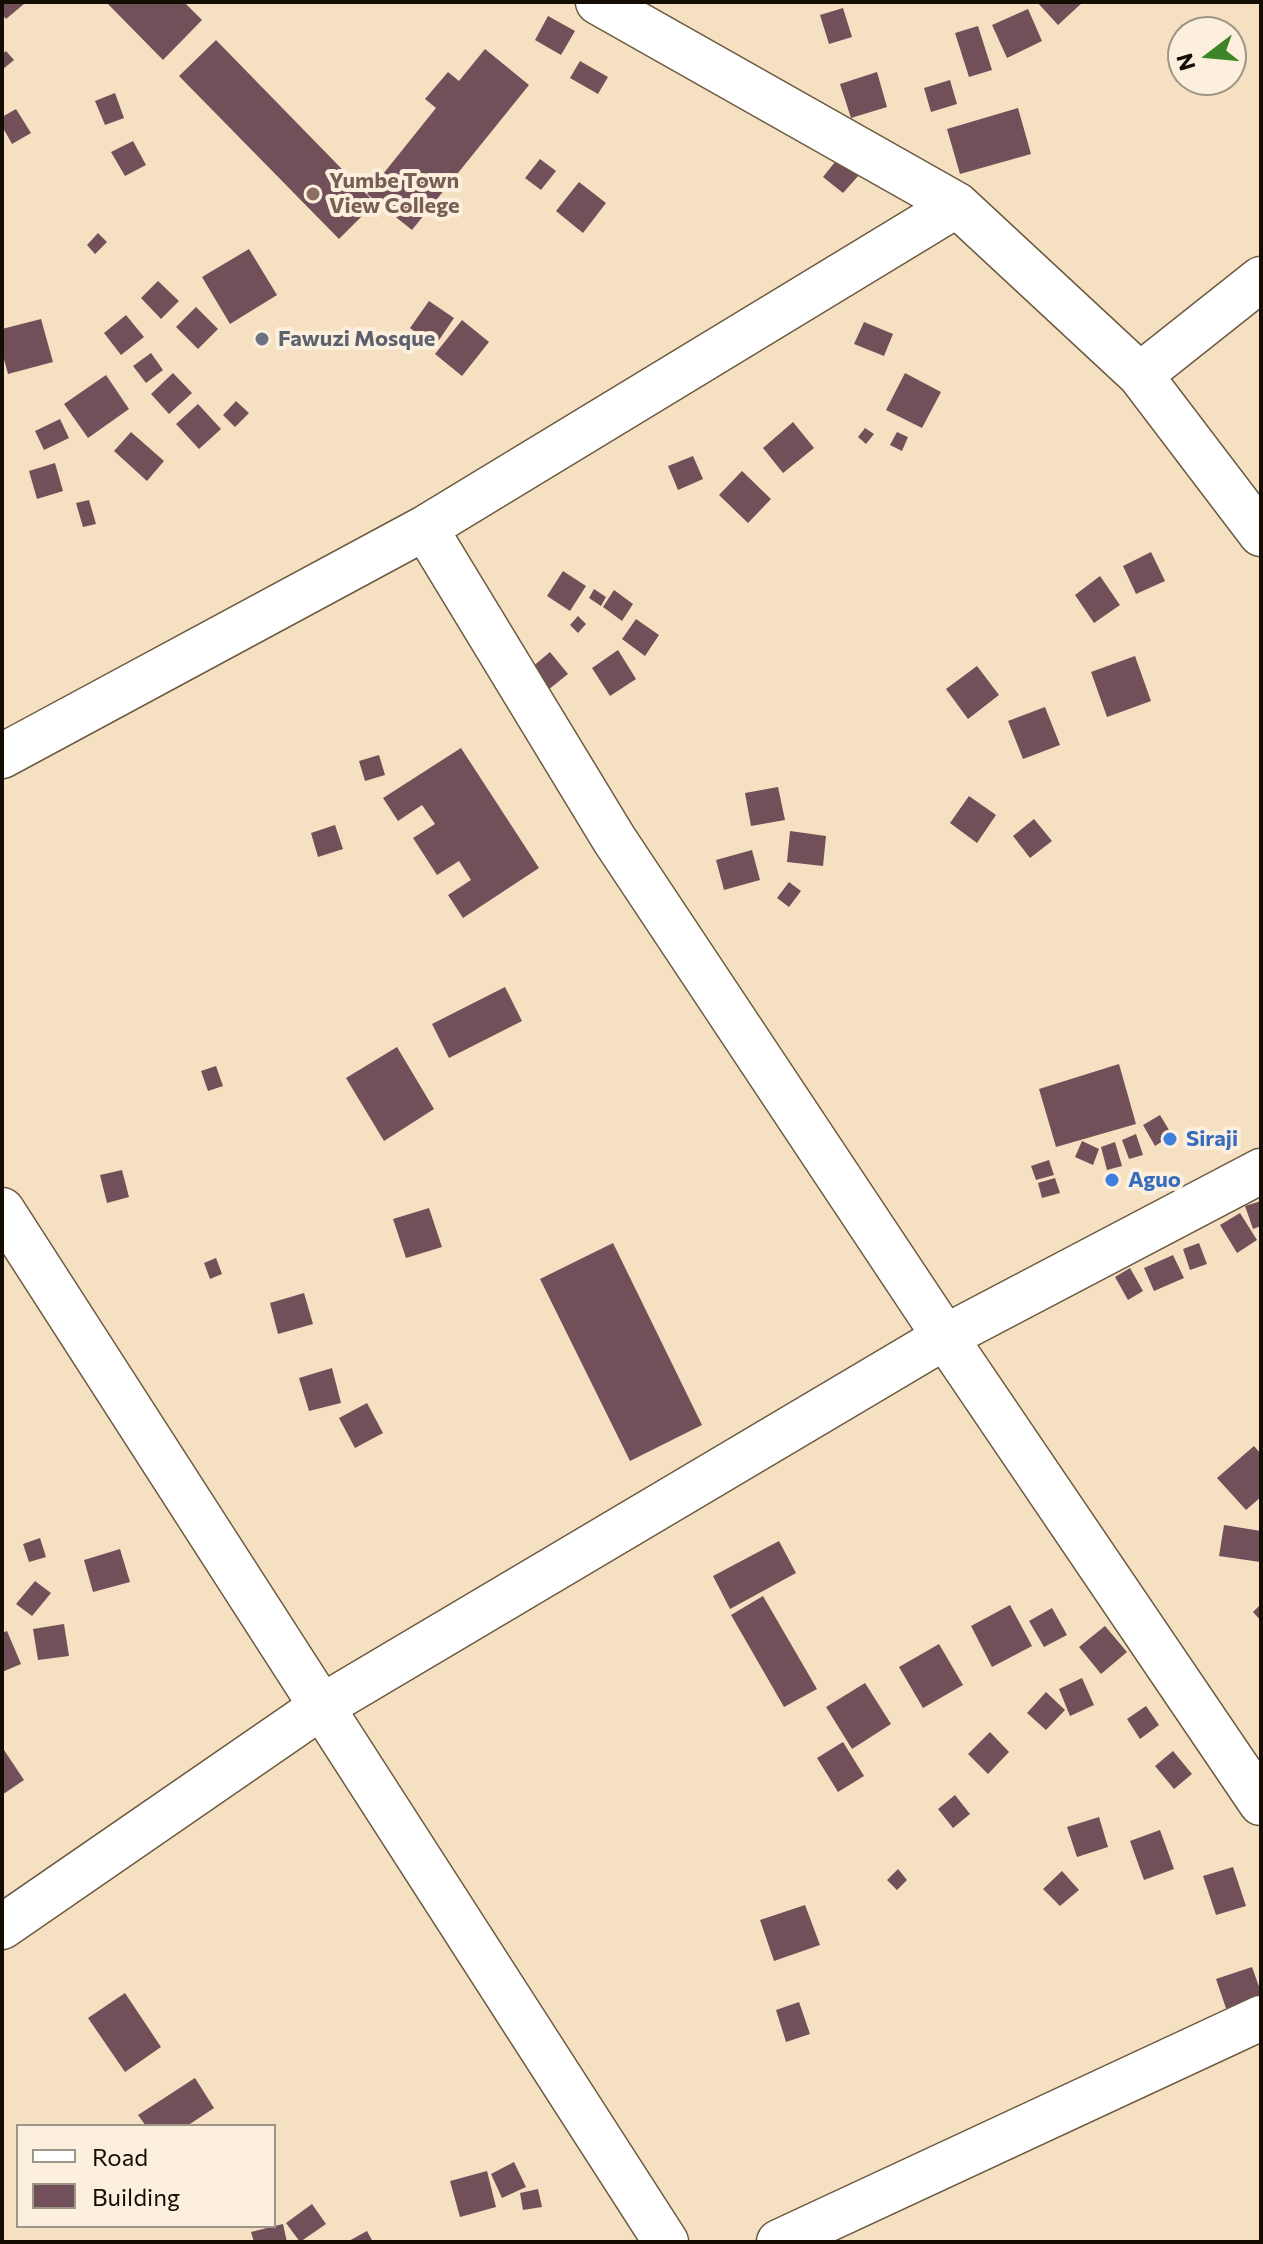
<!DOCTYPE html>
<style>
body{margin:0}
#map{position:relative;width:1263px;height:2244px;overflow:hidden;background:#f6e0c2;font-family:Commissioner,sans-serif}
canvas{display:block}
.frame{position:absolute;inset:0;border:4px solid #140d04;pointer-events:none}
.legend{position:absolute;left:16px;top:2124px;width:260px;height:104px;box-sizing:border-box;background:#fcefdd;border:2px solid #9f9586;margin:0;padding:10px 14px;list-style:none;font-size:24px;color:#140d04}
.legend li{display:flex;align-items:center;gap:16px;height:40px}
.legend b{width:40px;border:2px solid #9f9586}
.north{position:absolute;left:1167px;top:16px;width:80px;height:80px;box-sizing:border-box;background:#fcefdd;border:2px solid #9f9586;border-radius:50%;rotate:254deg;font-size:22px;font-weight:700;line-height:32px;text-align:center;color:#140d04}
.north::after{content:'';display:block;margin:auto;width:28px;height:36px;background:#3e8428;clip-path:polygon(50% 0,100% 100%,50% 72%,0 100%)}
</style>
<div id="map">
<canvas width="1263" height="2244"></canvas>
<div class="frame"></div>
<ul class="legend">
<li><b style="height:10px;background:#fff"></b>Road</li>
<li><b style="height:22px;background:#71505a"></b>Building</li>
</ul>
<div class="north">N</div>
</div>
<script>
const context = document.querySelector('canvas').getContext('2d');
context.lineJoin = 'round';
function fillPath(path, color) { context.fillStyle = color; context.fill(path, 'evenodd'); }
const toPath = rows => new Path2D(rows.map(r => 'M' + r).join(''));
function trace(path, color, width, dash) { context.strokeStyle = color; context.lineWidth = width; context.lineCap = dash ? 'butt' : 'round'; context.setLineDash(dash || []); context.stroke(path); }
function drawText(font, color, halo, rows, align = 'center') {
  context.font = font + ' Commissioner,sans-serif'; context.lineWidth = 8; context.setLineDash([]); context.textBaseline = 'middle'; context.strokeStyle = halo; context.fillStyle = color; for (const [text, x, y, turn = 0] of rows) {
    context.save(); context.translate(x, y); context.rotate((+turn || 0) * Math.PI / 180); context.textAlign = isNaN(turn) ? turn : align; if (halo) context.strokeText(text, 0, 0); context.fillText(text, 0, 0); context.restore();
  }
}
fillPath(toPath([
 [2,2,22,2,24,4,6,19,2,14],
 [106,2,184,2,202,20,163,60],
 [1037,2,1083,2,1058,25],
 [843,8,852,37,829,44,820,15],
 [1028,9,1042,41,1007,58,992,25],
 [548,16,575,31,561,55,535,40],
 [978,26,992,70,969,77,955,33],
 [216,40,375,203,339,239,179,76],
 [485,49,529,85,412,230,367,194,436,108,425,99,448,72,459,81],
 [6,51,14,60,2,70,2,54],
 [580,61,608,77,598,94,570,78],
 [877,72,887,107,851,118,840,84],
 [950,80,957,104,931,112,924,88],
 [115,93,124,118,105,125,95,101],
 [1018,108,1031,154,960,174,947,129],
 [16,109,31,133,12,144,2,126,2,117],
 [133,141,146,165,125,176,111,152],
 [839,157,859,175,843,193,823,177],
 [540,159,556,171,541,190,525,178],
 [579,182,606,203,583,233,556,211],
 [98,233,107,242,95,254,87,245],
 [249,249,277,295,230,324,202,277],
 [158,281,179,301,161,319,141,298],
 [429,301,454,318,435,346,410,328],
 [196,307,218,329,198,349,176,327],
 [126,315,144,337,121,355,104,333],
 [41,319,53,362,8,374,2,352,2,329],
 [462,320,489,342,462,376,435,354],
 [864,322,893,334,884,356,854,344],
 [151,353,163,370,146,383,133,366],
 [173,373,192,393,169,414,151,394],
 [905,373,941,392,922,428,886,410],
 [106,375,129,409,88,438,64,404],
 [236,401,249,413,235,427,223,415],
 [198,404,221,429,199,449,176,424],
 [60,419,69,438,44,450,35,431],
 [793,422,814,448,783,473,763,448],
 [865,428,874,434,866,444,858,437],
 [131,432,164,461,147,481,114,451],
 [897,432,908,437,902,451,890,445],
 [693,456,703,479,678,490,668,466],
 [55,463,63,491,37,499,29,471],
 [742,471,771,499,748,523,719,495],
 [89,500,96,524,83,527,76,503],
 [1151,552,1165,581,1136,594,1123,566],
 [563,571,586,586,570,611,547,596],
 [1100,576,1120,605,1094,623,1075,595],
 [594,589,606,597,601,606,589,598],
 [614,590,633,604,622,621,603,607],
 [578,616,586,624,578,633,570,625],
 [636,619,659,635,645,656,622,639],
 [618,650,636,679,610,696,592,668],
 [550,652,568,674,548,690,531,668],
 [1135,656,1151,701,1107,717,1091,672],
 [977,666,999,695,968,719,946,689],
 [1045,707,1060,745,1023,759,1008,721],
 [461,748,539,868,463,918,448,895,471,880,459,861,437,875,413,838,435,824,422,805,398,821,383,798],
 [379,755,385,775,365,781,359,761],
 [778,787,785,820,751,826,745,793],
 [969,796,996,815,977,843,950,823],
 [1034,819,1052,841,1030,858,1013,836],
 [335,825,343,849,318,857,311,833],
 [790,831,826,836,823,866,787,862],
 [752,850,760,880,724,890,716,860],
 [789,882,801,891,789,907,777,898],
 [505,987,522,1021,449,1058,432,1024],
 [397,1047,434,1109,384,1141,346,1078],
 [1119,1064,1136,1124,1056,1147,1039,1089],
 [216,1066,223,1086,208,1091,201,1071],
 [1160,1115,1172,1135,1155,1146,1143,1125],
 [1136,1134,1143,1155,1129,1159,1122,1140],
 [1082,1141,1099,1149,1093,1165,1075,1157],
 [1115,1142,1122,1166,1107,1170,1101,1147],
 [1049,1160,1054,1175,1036,1180,1031,1166],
 [122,1170,129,1197,107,1203,100,1175],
 [1055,1178,1060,1193,1042,1198,1038,1183],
 [1261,1201,1261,1226,1253,1229,1245,1206],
 [429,1208,442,1247,406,1258,393,1219],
 [1240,1213,1257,1240,1237,1253,1220,1225],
 [613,1243,702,1425,630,1461,540,1279],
 [1199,1243,1207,1264,1190,1270,1183,1249],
 [1173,1255,1184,1278,1154,1291,1144,1268],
 [216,1258,222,1274,210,1279,204,1263],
 [1130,1268,1143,1291,1128,1300,1115,1277],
 [304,1293,313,1324,278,1334,270,1303],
 [332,1368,341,1403,309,1411,299,1378],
 [367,1403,383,1433,355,1448,339,1418],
 [1254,1446,1261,1454,1261,1497,1246,1510,1217,1478],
 [1224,1525,1261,1531,1260,1562,1219,1556],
 [40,1538,46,1557,29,1562,23,1544],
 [779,1541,796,1573,730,1609,713,1576],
 [120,1549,130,1582,93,1592,84,1560],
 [35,1581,51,1593,32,1616,16,1604],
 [763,1596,817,1689,784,1707,731,1615],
 [1261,1604,1261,1621,1253,1612],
 [1010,1605,1032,1646,992,1667,971,1626],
 [1052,1608,1067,1635,1044,1647,1029,1621],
 [64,1624,69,1656,38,1660,33,1629],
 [1105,1626,1127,1652,1101,1674,1079,1647],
 [7,1631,21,1664,2,1672,2,1633],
 [939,1644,963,1685,923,1708,899,1667],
 [1082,1678,1094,1705,1070,1716,1059,1689],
 [865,1683,891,1724,852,1749,826,1707],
 [1046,1692,1065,1710,1046,1730,1027,1713],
 [1146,1706,1159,1725,1140,1739,1127,1719],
 [990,1732,1009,1752,988,1774,968,1754],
 [843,1742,864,1776,838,1792,817,1758],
 [2,1747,24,1780,2,1795],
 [1173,1751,1192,1774,1174,1789,1155,1766],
 [955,1795,970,1814,953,1828,938,1809],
 [1099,1817,1108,1847,1077,1857,1067,1827],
 [1160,1830,1174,1869,1144,1880,1130,1841],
 [1233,1867,1246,1906,1216,1915,1203,1876],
 [898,1869,907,1880,897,1890,887,1880],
 [1062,1871,1079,1890,1060,1906,1043,1889],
 [805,1905,820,1945,774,1961,760,1920],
 [1252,1967,1261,1992,1261,2005,1229,2017,1216,1979],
 [125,1993,161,2047,125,2072,88,2018],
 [799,2002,810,2034,786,2042,776,2010],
 [195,2078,214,2108,187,2126,146,2126,138,2115],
 [514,2162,526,2187,502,2198,491,2174],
 [487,2171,496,2207,460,2217,450,2181],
 [538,2189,542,2207,523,2210,520,2193],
 [312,2204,326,2224,300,2242,286,2223],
 [283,2224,287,2242,254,2242,251,2232],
 [367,2231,373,2242,347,2242]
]), '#71505a');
const street = toPath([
 [598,2,957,205,1140,375,1261,534],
 [1140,375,1261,279],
 [425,528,614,839,945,1337,1261,1803],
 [2,756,425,528,957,205],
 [2,1210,666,2242],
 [779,2242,1261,2018]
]);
const secondary = toPath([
 [2,1927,321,1707,945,1337,1261,1171]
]);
trace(street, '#6c5a40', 47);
trace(secondary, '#6c5a40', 47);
trace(street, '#fff', 44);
trace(secondary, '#fff', 44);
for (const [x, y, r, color] of [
 [313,194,8,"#8d6e63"],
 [262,339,8,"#6b7280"],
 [1170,1139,8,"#3f7fe0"],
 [1112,1180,8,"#3f7fe0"]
]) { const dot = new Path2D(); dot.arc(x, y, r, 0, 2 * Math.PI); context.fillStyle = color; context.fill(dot); trace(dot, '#fcefdd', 3); }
drawText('bold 22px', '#785e54', '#fcefdd', [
 ["Yumbe Town",329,181],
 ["View College",329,206]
], 'left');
drawText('bold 22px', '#5b616d', '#fcefdd', [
 ["Fawuzi Mosque",278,339]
], 'left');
drawText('bold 22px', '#366cbe', '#fcefdd', [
 ["Siraji",1186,1139],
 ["Aguo",1128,1180]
], 'left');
</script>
